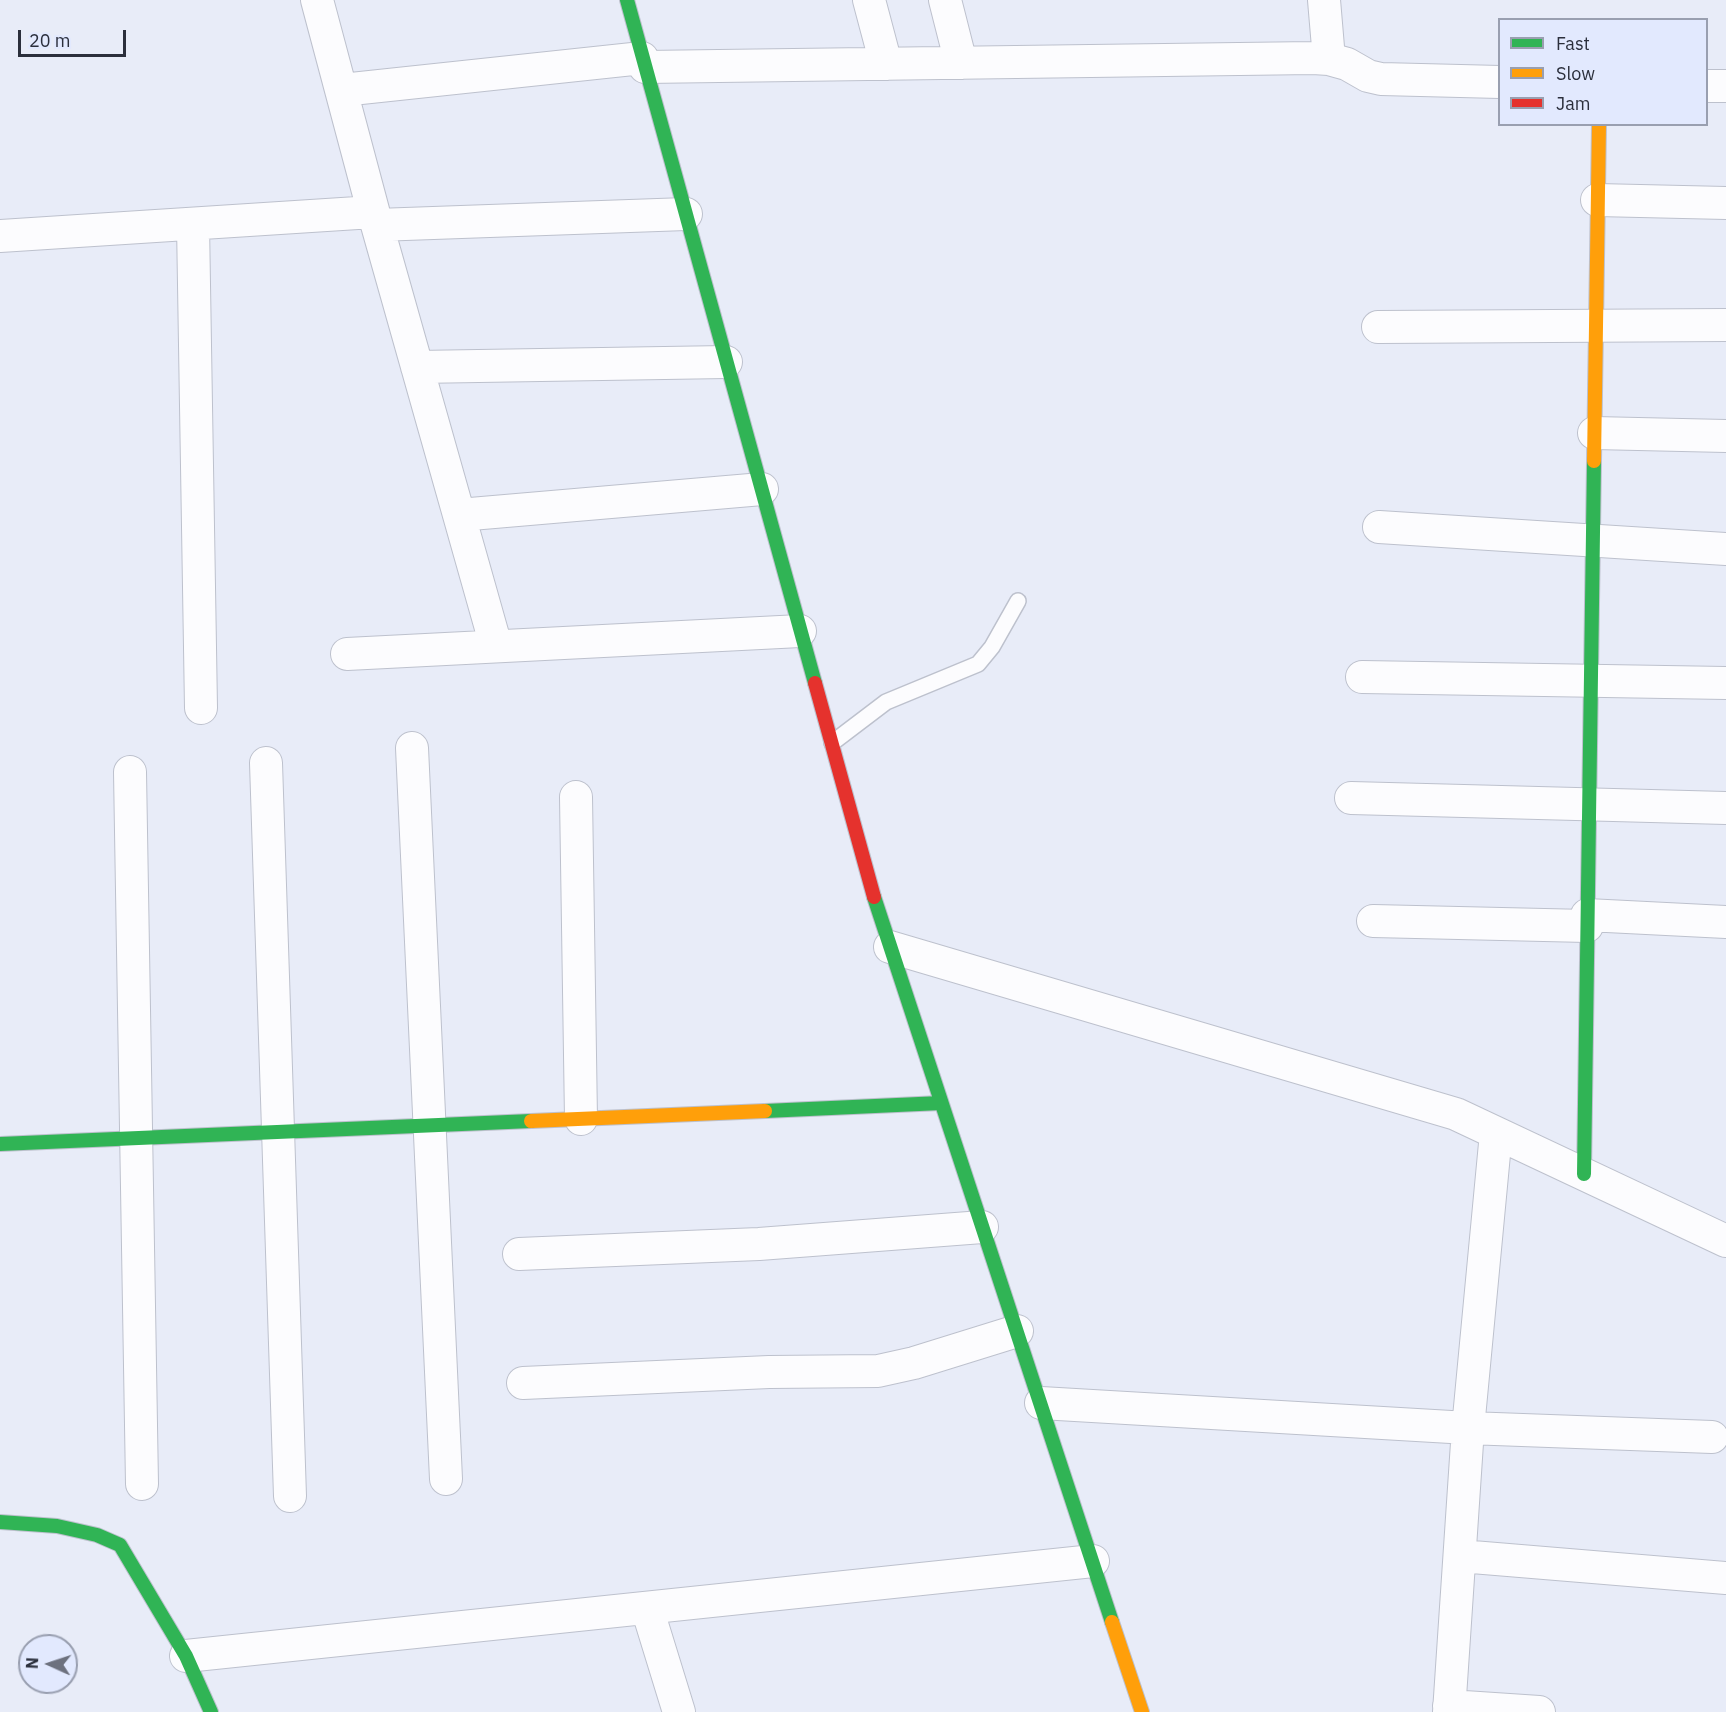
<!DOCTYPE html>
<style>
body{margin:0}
#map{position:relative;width:1726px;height:1712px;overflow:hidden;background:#e8ecf8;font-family:"IBM Plex Sans",sans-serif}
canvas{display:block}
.legend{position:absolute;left:1498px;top:18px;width:210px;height:108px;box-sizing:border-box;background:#e2e9fe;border:2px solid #999fb0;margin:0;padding:8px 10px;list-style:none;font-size:18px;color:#2b2f3c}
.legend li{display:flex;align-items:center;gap:12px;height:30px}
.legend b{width:30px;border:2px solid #999fb0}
.north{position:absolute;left:18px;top:1634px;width:60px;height:60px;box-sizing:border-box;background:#e2e9fe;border:2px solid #999fb0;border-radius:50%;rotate:273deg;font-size:16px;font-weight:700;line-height:24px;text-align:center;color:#2b2f3c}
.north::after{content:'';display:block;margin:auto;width:21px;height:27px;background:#6d717e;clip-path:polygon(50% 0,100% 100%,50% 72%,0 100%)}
.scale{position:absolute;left:18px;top:30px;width:108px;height:27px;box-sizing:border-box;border:3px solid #2b2f3c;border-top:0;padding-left:8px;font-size:18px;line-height:21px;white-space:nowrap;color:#2b2f3c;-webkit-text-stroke:4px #e2e9fe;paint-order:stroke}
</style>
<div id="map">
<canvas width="1726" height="1712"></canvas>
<ul class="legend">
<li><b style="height:8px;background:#30b455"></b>Fast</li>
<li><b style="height:8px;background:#ff9f0a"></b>Slow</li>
<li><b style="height:8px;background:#e5322d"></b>Jam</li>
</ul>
<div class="north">N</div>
<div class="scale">20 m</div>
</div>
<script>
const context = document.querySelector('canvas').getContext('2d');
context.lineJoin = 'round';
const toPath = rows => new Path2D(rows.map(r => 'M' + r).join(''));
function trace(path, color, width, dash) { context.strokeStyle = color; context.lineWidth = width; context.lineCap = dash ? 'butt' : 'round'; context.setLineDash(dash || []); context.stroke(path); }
const lane = toPath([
 [832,743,886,702,978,664,992,647,1018,601]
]);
const street = toPath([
 [317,0,377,225,496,646],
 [869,0,886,64],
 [945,0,961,63],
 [1324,0,1329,59],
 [645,67,1313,58,1329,59,1347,64,1368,76,1381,79,1500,82],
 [1706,86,1726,86],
 [342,90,642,58],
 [1597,200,1726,203],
 [193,224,201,708],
 [377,225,686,214],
 [0,236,373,212],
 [1378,327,1726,325],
 [417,367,726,362],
 [1594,433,1726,436],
 [459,515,762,489],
 [1379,527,1726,549],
 [347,654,800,631],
 [1362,677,1726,683],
 [412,748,446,1479],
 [266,763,290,1496],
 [130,772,142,1484],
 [576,797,581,1119],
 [1351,798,1726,808],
 [1587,915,1726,922],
 [1373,921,1587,926],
 [890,947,1456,1114,1726,1241],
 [519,1254,759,1244,982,1227],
 [523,1383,769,1372,878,1371,914,1363,1017,1331],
 [1041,1403,1468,1428,1712,1437],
 [1460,1556,1726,1578],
 [647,1608,679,1712],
 [186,1656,1093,1561],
 [1449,1706,1539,1712],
 [1449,1712,1468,1428,1496,1133]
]);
const fast = toPath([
 [627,0,815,683],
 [874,897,1112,1622],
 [765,1111,941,1103],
 [0,1144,531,1121],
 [1584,1174,1594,461],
 [0,1522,57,1526,97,1535,120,1545,186,1656,211,1712]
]);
const slow = toPath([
 [1594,461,1599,124],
 [531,1121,765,1111],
 [1112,1622,1142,1712]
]);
const jam = toPath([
 [815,683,874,897]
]);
trace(lane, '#bdc1cd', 18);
trace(street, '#bdc1cd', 34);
trace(fast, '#bdc1cd', 16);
trace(slow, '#bdc1cd', 16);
trace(jam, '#bdc1cd', 16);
trace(lane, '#fcfcfe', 15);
trace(street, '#fcfcfe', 32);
trace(fast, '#30b455', 14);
trace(slow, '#ff9f0a', 14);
trace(jam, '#e5322d', 14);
</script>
